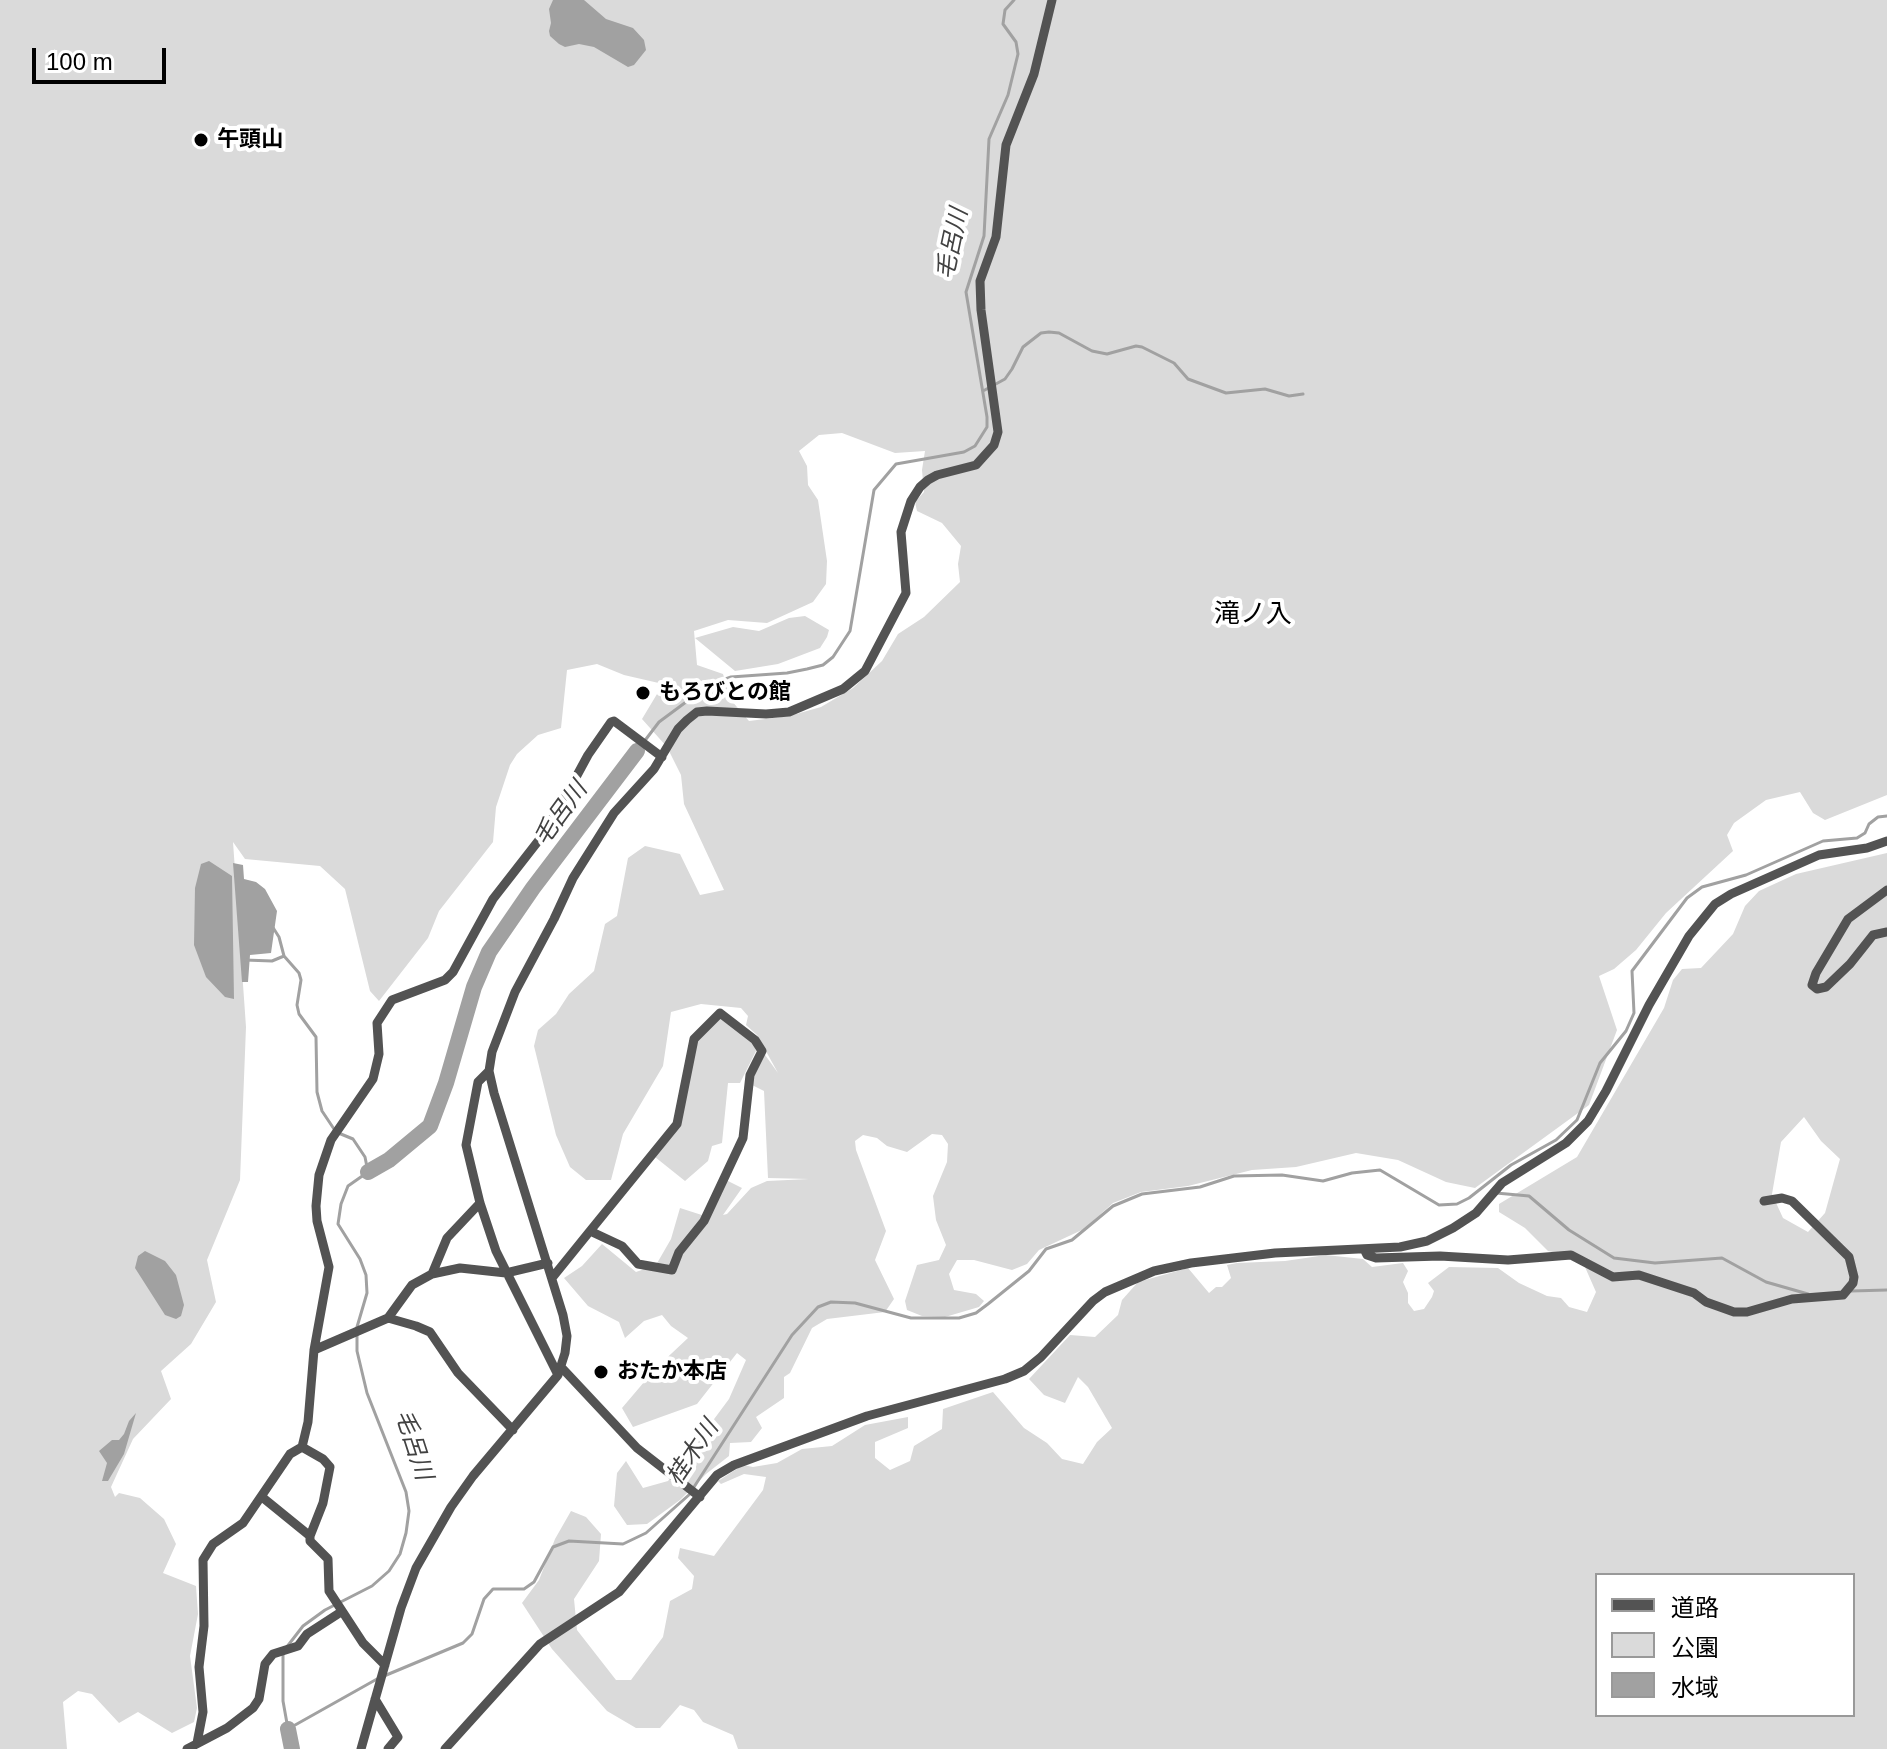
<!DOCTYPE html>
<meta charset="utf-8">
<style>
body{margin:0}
#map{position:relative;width:1887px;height:1749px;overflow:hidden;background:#fff;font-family:Arial,"Noto Sans JP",sans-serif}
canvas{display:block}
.legend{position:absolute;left:1595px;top:1573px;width:260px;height:144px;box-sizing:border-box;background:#fff;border:2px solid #999;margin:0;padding:10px 14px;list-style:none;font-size:24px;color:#000}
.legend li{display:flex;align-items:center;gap:16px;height:40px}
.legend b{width:40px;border:2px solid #999}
.scale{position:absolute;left:32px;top:48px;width:134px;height:36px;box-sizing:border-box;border:4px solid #000;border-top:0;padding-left:10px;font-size:24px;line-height:28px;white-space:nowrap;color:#000;-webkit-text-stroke:6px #fff;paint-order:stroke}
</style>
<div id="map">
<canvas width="1887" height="1749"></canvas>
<ul class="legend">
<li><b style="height:10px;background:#535353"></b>道路</li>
<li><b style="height:22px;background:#dadada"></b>公園</li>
<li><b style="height:22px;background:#a1a1a1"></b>水域</li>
</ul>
<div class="scale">100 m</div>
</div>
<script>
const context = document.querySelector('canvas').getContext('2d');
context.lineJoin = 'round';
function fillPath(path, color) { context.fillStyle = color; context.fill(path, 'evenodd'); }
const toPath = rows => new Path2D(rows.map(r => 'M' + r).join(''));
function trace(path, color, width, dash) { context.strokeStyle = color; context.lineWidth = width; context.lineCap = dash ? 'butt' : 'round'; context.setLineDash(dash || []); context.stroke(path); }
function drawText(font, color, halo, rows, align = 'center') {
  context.font = font + ' Arial,"Noto Sans JP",sans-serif'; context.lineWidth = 8; context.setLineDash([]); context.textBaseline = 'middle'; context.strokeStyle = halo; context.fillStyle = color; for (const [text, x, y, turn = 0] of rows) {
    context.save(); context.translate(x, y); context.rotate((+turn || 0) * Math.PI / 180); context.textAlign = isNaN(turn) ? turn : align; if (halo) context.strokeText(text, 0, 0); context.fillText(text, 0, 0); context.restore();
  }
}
fillPath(toPath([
 [0,0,1887,0,1887,795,1825,820,1813,813,1800,792,1766,800,1734,823,1727,835,1733,851,1666,913,1636,950,1614,969,1599,976,1617,1030,1589,1105,1475,1188,1446,1182,1398,1160,1356,1153,1296,1167,1252,1170,1188,1186,1141,1192,1113,1203,1084,1229,1039,1250,1027,1264,1012,1270,974,1260,957,1260,949,1274,954,1290,976,1294,984,1301,979,1307,945,1317,922,1316,907,1310,905,1301,917,1265,939,1260,946,1245,936,1220,933,1196,947,1162,948,1144,942,1135,932,1134,907,1152,887,1146,877,1138,863,1135,855,1141,856,1150,886,1231,875,1260,894,1299,885,1312,827,1319,812,1328,790,1373,784,1377,784,1398,756,1417,762,1428,751,1442,730,1443,729,1456,706,1474,680,1500,647,1524,627,1525,614,1506,617,1473,626,1461,643,1488,668,1481,729,1399,746,1360,737,1353,697,1404,633,1427,622,1408,656,1368,688,1338,671,1326,662,1315,644,1321,625,1338,619,1322,588,1306,564,1278,582,1266,602,1244,636,1272,656,1265,671,1239,680,1208,708,1217,726,1180,742,1188,723,1215,727,1214,751,1188,767,1181,809,1179,768,1178,764,1091,750,1084,763,1052,778,1073,757,1035,746,1025,748,1016,741,1008,701,1004,671,1012,663,1066,623,1134,611,1180,586,1180,570,1167,556,1135,534,1046,538,1030,556,1014,569,994,594,971,605,924,617,916,628,858,645,846,680,854,700,895,724,890,684,804,681,775,667,747,642,719,663,684,624,675,597,664,567,670,561,728,538,735,517,754,510,765,496,807,493,842,439,911,428,938,379,1001,370,991,345,889,320,866,245,859,233,842,246,1027,240,1180,207,1260,216,1302,191,1344,161,1371,171,1399,133,1439,111,1487,115,1497,119,1493,140,1498,164,1519,176,1544,163,1573,196,1586,198,1614,190,1656,197,1708,194,1722,172,1733,138,1712,119,1723,92,1694,78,1691,63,1702,67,1749,0,1749],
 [842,433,895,453,925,451,922,470,924,492,915,502,917,511,942,523,961,546,958,564,960,582,924,617,898,634,882,661,853,688,821,707,789,716,749,721,731,700,723,674,697,665,694,631,728,620,767,623,813,602,826,584,827,561,818,500,808,485,807,466,799,451,819,435],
 [805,616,829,630,827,637,820,648,778,664,735,671,695,638,733,627,759,631,789,618],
 [1887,853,1887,1749,738,1749,733,1735,703,1722,694,1710,680,1705,660,1728,636,1728,607,1711,552,1649,522,1603,539,1580,555,1539,571,1511,586,1517,601,1534,599,1561,574,1599,577,1630,616,1680,631,1680,663,1637,670,1601,692,1589,694,1576,678,1558,680,1548,714,1556,763,1490,766,1477,744,1474,721,1484,718,1481,743,1465,753,1467,777,1463,802,1449,832,1446,865,1425,908,1417,908,1428,875,1442,875,1458,890,1470,910,1461,914,1446,942,1429,943,1409,993,1392,1024,1428,1047,1443,1062,1459,1083,1464,1097,1442,1112,1428,1088,1387,1078,1377,1065,1403,1044,1395,1029,1379,1070,1335,1095,1337,1118,1315,1122,1300,1138,1282,1188,1268,1209,1293,1216,1287,1222,1287,1231,1278,1227,1265,1237,1263,1285,1261,1326,1255,1363,1259,1372,1267,1403,1263,1408,1271,1403,1282,1408,1293,1408,1303,1414,1311,1424,1309,1432,1297,1434,1291,1428,1283,1449,1267,1498,1268,1519,1283,1547,1296,1561,1298,1569,1307,1587,1312,1596,1292,1581,1258,1548,1251,1525,1228,1499,1212,1499,1204,1577,1157,1664,1008,1673,980,1682,969,1701,968,1733,934,1745,906,1759,891,1796,874],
 [1804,1117,1821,1141,1840,1159,1825,1213,1808,1232,1783,1218,1772,1194,1781,1142],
 [1597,1575,1853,1575,1853,1715,1597,1715],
 [720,1017,753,1042,756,1051,740,1083,728,1083,722,1143,712,1146,708,1161,685,1181,655,1157,680,1125,697,1041]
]), '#dadada');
fillPath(toPath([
 [553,0,584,0,606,19,633,28,644,40,646,50,634,65,628,67,594,47,579,44,565,47,559,44,550,36,549,31,551,23,549,9],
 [209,861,232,876,234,999,225,997,206,977,194,945,195,888,201,864],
 [233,863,243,865,244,879,256,882,265,889,277,911,271,953,250,955,248,982,242,982],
 [145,1251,165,1261,176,1275,184,1305,181,1316,176,1319,165,1315,135,1268,138,1256],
 [136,1413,124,1454,108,1481,102,1481,107,1463,99,1451,112,1440,119,1440,124,1434,129,1421]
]), '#a1a1a1');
trace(toPath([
 [983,391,1005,379,1012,369,1023,347,1041,333,1049,332,1059,333,1092,351,1107,354,1136,346,1142,347,1174,363,1188,379,1226,393,1265,389,1289,396,1303,394],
 [637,751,659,722,686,702,697,689,731,677,787,673,807,669,823,665,833,657,850,631,874,490,896,464,964,452,975,446,987,427,987,417,966,292,984,236,989,139,1008,95,1018,54,1016,42,1003,24,1005,10,1014,0],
 [272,926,279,937,284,956,299,973,301,980,297,1005,299,1014,316,1037,317,1092,322,1111,336,1132,353,1139,365,1157,368,1172,348,1186,341,1204,338,1224,360,1259,366,1275,367,1293,357,1327],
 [245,960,272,961,284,956],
 [1496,1193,1529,1196,1569,1230,1614,1258,1655,1263,1722,1258,1766,1282,1808,1294],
 [1851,1291,1887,1290],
 [694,1487,792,1335,818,1307,831,1302,855,1303,911,1318,959,1318,976,1313,988,1304,1029,1271,1046,1249,1072,1240,1113,1206,1142,1194,1200,1187,1234,1176,1282,1175,1323,1181,1352,1173,1380,1170,1439,1205,1457,1204,1469,1198,1511,1165,1556,1140,1577,1120,1600,1063,1626,1031,1634,1013,1632,971,1687,898,1702,887,1746,875,1823,841,1857,838,1865,833,1869,824,1878,817,1887,816],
 [286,1648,303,1626,325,1610,372,1586,389,1571,400,1554,406,1533,409,1511,406,1492,367,1393,357,1351,357,1335],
 [283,1655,283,1701,288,1729,377,1679],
 [384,1676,463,1643,472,1634,484,1599,493,1589,524,1589,534,1582,553,1547,569,1541,623,1544,646,1533,690,1494]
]), '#a1a1a1', 3);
trace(toPath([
 [368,1172,389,1160,430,1126,446,1083,474,987,489,952,533,888,637,751],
 [288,1729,292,1749]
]), '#a1a1a1', 16);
trace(toPath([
 [1887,890,1848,919,1816,973,1812,985,1817,989,1826,987,1850,964,1873,935,1887,932],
 [720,1013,755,1040,762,1051,750,1075,743,1138,704,1221,679,1252,672,1270,638,1264,622,1246,590,1231,677,1124,694,1039,720,1013],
 [489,1071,478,1082,466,1145,480,1203,496,1251,558,1375],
 [1364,1249,1367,1255,1376,1258,1440,1256,1508,1260,1571,1255,1613,1277,1639,1275,1694,1293,1706,1302,1734,1312,1747,1312,1792,1299,1843,1295,1853,1283,1854,1277,1849,1257,1792,1201,1782,1198,1764,1201],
 [432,1274,447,1238,480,1203],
 [552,1278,590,1231],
 [388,1318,412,1285,432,1274,460,1268,506,1273,548,1263],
 [314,1350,388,1318,416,1326,430,1332,458,1373,513,1430],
 [562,1368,637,1448,700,1497],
 [302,1447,323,1459,330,1467,323,1503,310,1536,310,1541,328,1559,329,1591,363,1643,385,1665],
 [262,1497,310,1536],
 [375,1699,398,1737,388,1749],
 [197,1743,203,1712,199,1667,204,1626,203,1560,213,1544,243,1523,290,1454,302,1447,308,1422,314,1350,329,1267,317,1221,316,1206,319,1175,331,1140,373,1079,379,1054,377,1023,392,1000,445,980,453,972,493,899,539,840,562,803,588,755,611,722,614,721,662,757],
 [187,1749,227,1728,253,1708,259,1699,265,1664,273,1654,298,1646,307,1634,341,1612],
 [361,1749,401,1608,416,1568,451,1507,473,1476,558,1375,565,1353,567,1336,563,1315,494,1093,489,1071,492,1052,515,992,554,919,573,878,614,813,654,769,678,729,687,720,697,712,707,711,766,714,789,712,843,689,865,671,906,593,901,532,911,501,920,487,928,480,937,475,976,465,994,445,998,432,981,310,980,281,996,237,1006,145,1034,74,1052,0],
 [445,1749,540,1644,619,1592,717,1475,734,1465,867,1416,1005,1379,1024,1371,1041,1357,1093,1301,1105,1292,1154,1271,1191,1263,1275,1253,1400,1247,1427,1241,1453,1228,1476,1213,1502,1183,1566,1143,1588,1121,1606,1091,1649,1005,1689,936,1715,904,1731,894,1819,855,1867,848,1887,841]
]), '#535353', 9);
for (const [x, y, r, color] of [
 [201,140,8,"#000"],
 [643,693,8,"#000"],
 [601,1372,8,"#000"]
]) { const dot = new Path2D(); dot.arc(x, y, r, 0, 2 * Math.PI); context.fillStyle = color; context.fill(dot); trace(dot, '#fff', 3); }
drawText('bold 22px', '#000', '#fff', [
 ["午頭山",217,140],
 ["もろびとの館",659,693],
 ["おたか本店",617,1372]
], 'left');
drawText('italic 24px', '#424242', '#fff', [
 ["毛呂川",953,244,-78],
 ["毛呂川",561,814,-54],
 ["毛呂川",413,1445,72],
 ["桂木川",693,1453,-56]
]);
drawText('26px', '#000', '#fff', [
 ["滝ノ入",1253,615]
]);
</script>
